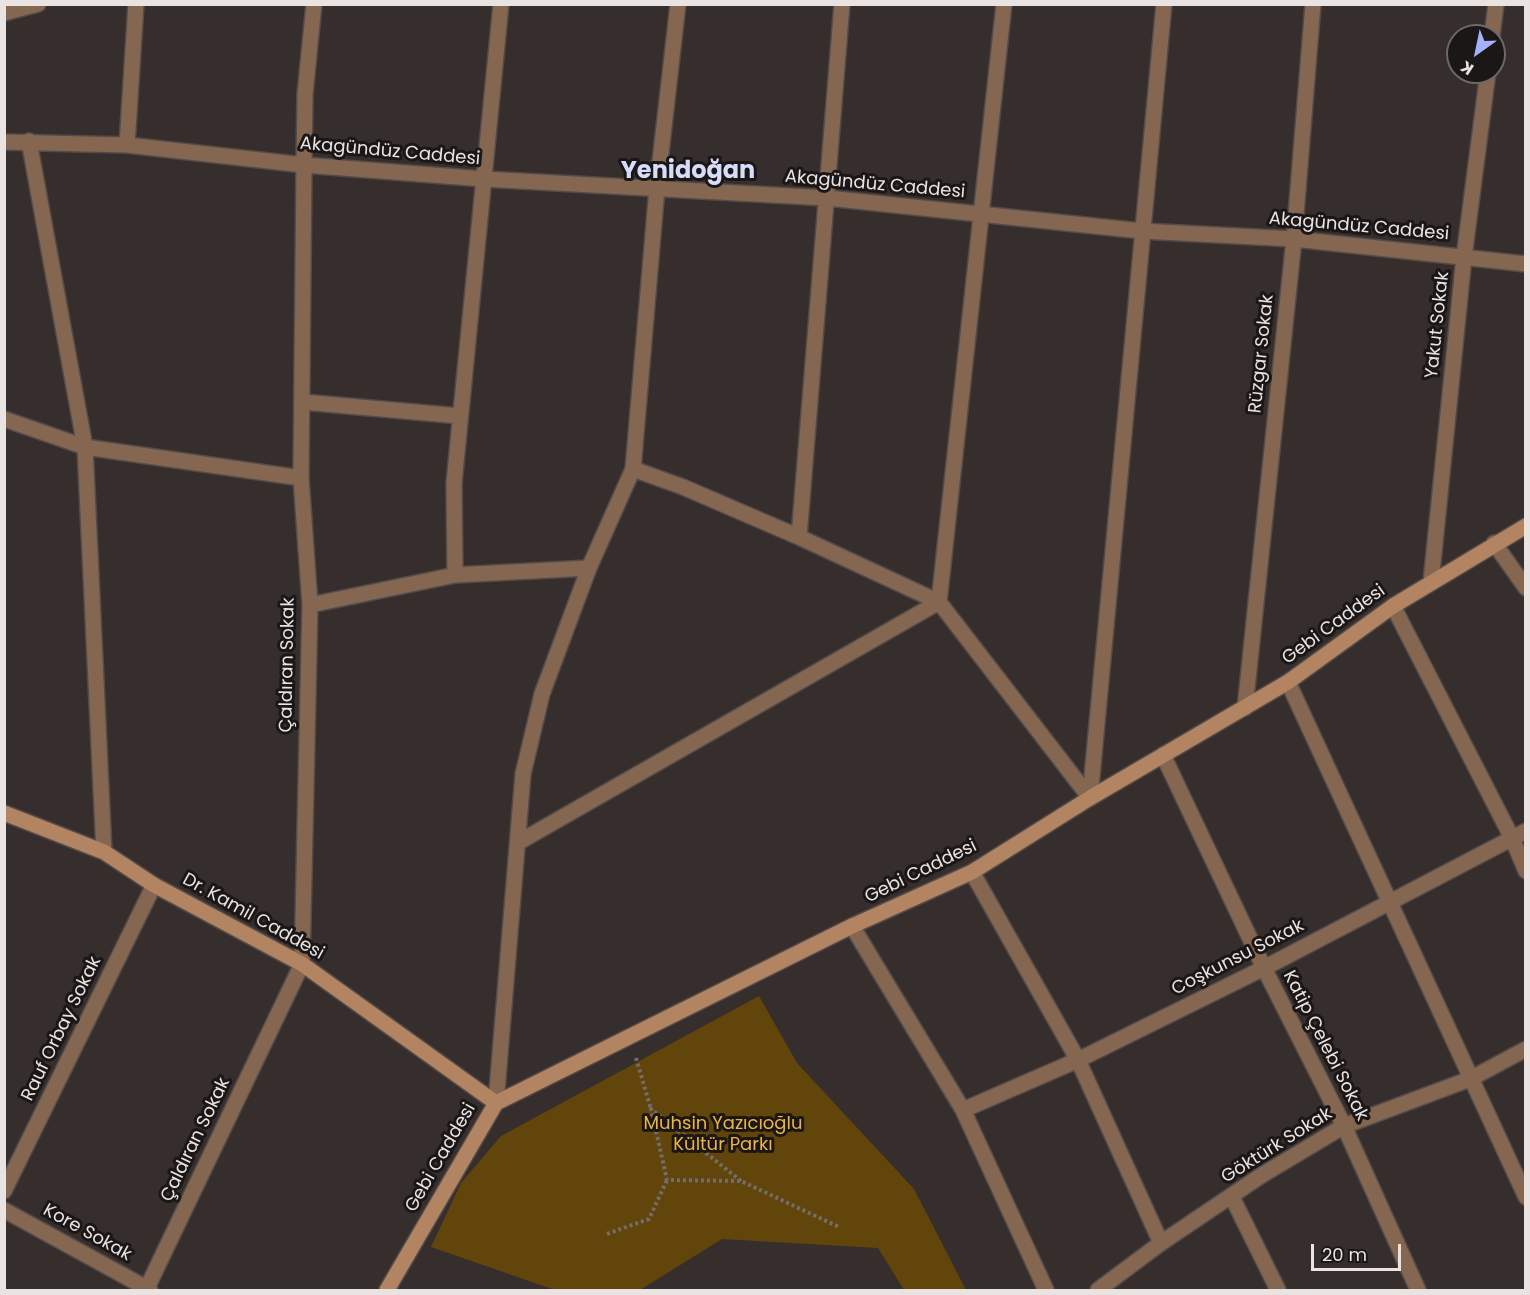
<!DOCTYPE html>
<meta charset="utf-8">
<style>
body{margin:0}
#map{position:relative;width:1530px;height:1295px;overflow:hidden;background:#362e2c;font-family:Poppins,sans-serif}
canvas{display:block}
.frame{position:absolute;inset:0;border:6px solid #e9e3e1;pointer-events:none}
.north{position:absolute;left:1446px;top:24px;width:60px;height:60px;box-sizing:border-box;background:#1b1716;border:2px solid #6d6967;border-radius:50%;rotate:213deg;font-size:16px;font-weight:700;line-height:24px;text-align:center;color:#e9e3e1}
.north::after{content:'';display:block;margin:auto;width:21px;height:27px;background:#a5b1fc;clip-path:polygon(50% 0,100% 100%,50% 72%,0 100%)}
.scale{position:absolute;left:1311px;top:1244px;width:90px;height:27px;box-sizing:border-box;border:3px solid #e9e3e1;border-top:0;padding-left:8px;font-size:18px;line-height:21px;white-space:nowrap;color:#e9e3e1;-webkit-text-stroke:4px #1b1716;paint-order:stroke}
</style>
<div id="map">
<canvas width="1530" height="1295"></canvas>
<div class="frame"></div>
<div class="north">K</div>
<div class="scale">20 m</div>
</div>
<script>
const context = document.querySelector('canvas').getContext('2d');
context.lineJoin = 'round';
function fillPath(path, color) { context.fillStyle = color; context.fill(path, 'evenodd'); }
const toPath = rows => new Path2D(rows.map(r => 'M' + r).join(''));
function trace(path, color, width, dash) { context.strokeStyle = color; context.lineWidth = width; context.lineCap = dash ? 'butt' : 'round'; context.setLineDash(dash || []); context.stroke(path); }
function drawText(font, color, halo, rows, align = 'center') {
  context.font = font + ' Poppins,sans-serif'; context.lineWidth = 6; context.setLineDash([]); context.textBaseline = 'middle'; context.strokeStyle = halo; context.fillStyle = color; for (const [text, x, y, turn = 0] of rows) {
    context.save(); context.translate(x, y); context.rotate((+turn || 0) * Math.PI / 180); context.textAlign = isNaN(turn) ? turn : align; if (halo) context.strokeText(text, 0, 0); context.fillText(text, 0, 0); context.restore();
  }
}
fillPath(toPath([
 [759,996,797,1063,914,1189,966,1290,904,1290,878,1248,722,1239,640,1290,555,1290,431,1247,461,1183,501,1136]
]), '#61450a');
const street = toPath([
 [4,13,38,4],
 [1492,36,1496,4],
 [29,141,85,447,104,852],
 [4,142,127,145,304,165,484,179,827,198,1142,231,1294,239,1526,264],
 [127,145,136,4],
 [303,402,460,416],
 [4,419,85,447,301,478],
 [633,469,683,487,799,537,939,602,1090,798],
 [799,537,842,4],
 [1494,543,1526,588],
 [455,575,589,568],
 [1431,582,1464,257,1488,72],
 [310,605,455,575,454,483,501,4],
 [1393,606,1512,838,1526,871],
 [1288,682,1526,1197],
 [1245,708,1294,239,1313,4],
 [1163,755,1264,968,1344,1126,1418,1290],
 [1090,798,1164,4],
 [519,842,939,602,1004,4],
 [972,872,1078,1060,1161,1243],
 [852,926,963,1110,1046,1290],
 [496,1103,523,774,542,694,589,568,633,469,657,188,678,4],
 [963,1110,1078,1060,1264,968,1526,831],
 [4,1191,154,885],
 [1232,1197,1278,1290],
 [4,1210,150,1290],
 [146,1290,302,964,310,605,301,478,304,165,305,94,314,4],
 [1098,1290,1161,1243,1262,1175,1344,1126,1470,1079,1526,1049]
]);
const secondary = toPath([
 [4,813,104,852,154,885,302,964,496,1103],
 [387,1290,496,1103,852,926,972,872,1090,798,1288,682,1393,606,1526,526]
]);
trace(street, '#534b49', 18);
trace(secondary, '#534b49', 18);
trace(toPath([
 [636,1058,651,1109],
 [741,1181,651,1109,667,1180,741,1181,839,1227],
 [607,1234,649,1219,667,1180]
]), '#756d6b', 4, [3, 3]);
trace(street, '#846651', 15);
trace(secondary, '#b38462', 15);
drawText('18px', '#e9e3e1', '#1b1716', [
 ["Akagündüz Caddesi",390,152,5],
 ["Akagündüz Caddesi",875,185,5],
 ["Akagündüz Caddesi",1359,227,5],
 ["Yakut Sokak",1438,325,-84],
 ["Rüzgar Sokak",1262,354,-84],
 ["Gebi Caddesi",1334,625,-36],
 ["Çaldıran Sokak",288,665,-89],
 ["Gebi Caddesi",921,872,-26],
 ["Dr. Kamil Caddesi",253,917,29],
 ["Coşkunsu Sokak",1238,958,-27],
 ["Rauf Orbay Sokak",62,1029,-64],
 ["Katip Çelebi Sokak",1325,1046,63],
 ["Çaldıran Sokak",196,1140,-64],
 ["Göktürk Sokak",1277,1146,-32],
 ["Gebi Caddesi",441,1158,-60],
 ["Kore Sokak",87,1233,29]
]);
drawText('18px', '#efb445', '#1b1716', [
 ["Muhsin Yazıcıoğlu",723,1124],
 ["Kültür Parkı",723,1145]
]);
drawText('bold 24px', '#d6dcf9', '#1b1716', [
 ["Yenidoğan",688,172]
]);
</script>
